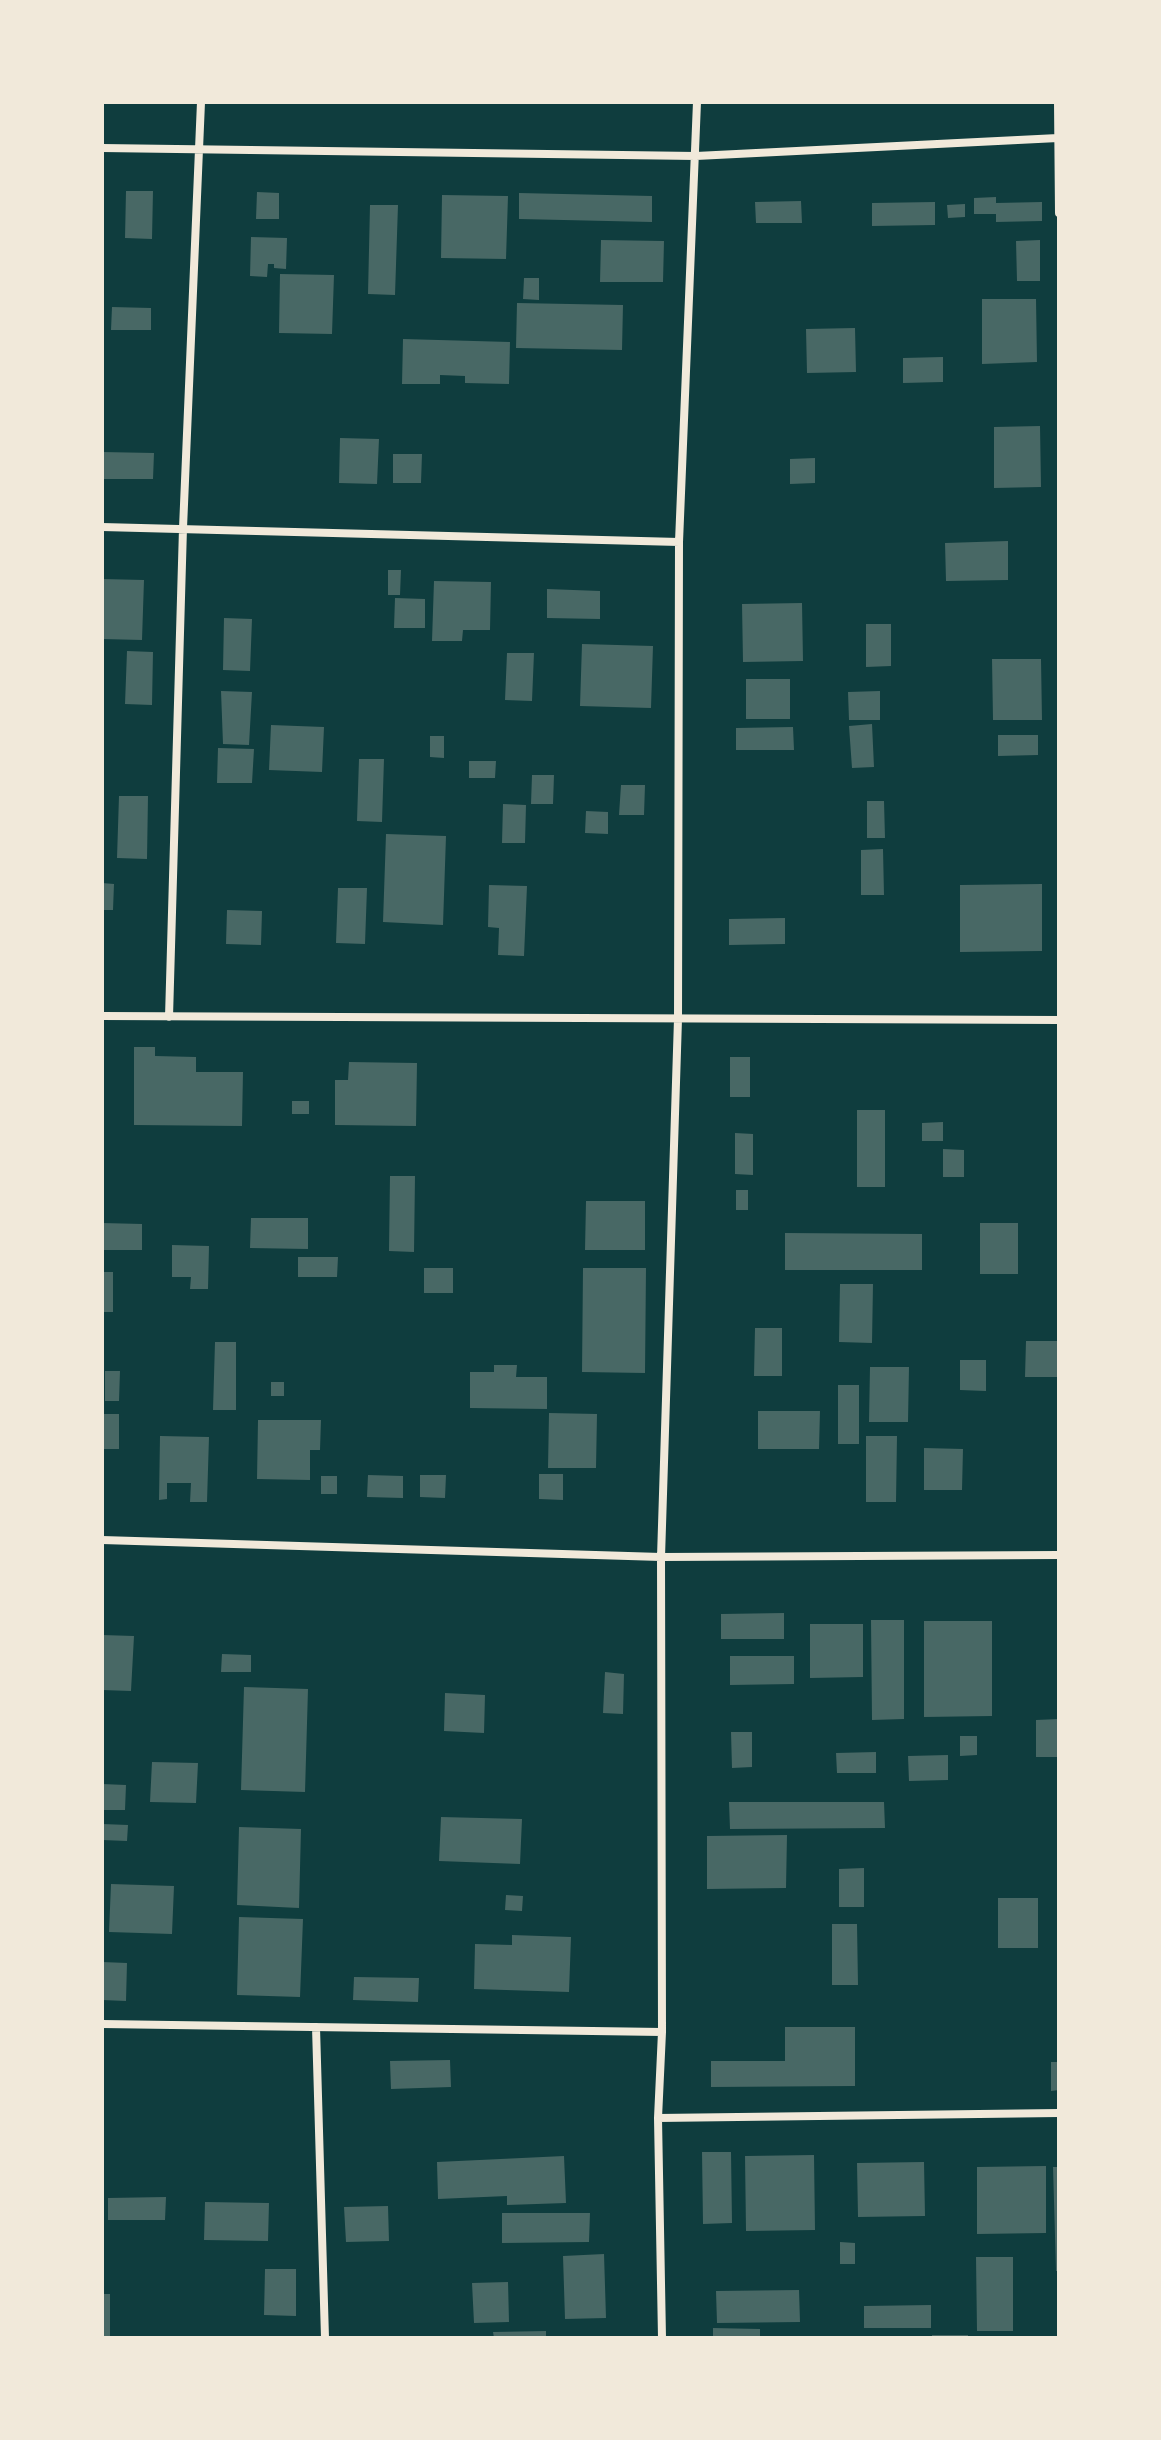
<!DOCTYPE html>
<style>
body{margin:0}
#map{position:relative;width:1161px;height:2440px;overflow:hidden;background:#0f3d3e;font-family:"Fira Sans Condensed",sans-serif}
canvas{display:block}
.frame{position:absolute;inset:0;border:104px solid #f1e9da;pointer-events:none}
</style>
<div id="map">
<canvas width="1161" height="2440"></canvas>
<div class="frame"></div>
</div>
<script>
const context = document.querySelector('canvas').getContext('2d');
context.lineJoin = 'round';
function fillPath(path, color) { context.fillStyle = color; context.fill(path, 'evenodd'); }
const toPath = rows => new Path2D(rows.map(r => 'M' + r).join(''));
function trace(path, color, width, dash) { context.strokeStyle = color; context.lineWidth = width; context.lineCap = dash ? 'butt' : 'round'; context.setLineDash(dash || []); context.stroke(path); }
fillPath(toPath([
 [126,191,153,191,152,239,125,238],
 [257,192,279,193,279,219,256,219],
 [519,193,652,196,652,222,519,219],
 [442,195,508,196,506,259,441,258],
 [996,197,996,203,1042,202,1042,221,996,222,996,214,974,214,974,198],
 [801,201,802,223,756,223,755,202],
 [935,202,935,225,872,226,872,203],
 [965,204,965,217,948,218,947,205],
 [370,205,398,205,395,295,368,294],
 [251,237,287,238,286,269,274,268,274,264,268,264,267,277,250,276],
 [601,240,664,241,663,282,600,282],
 [1040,240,1040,281,1017,281,1016,241],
 [280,274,334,275,332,334,279,333],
 [524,278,539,278,539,300,523,299],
 [982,299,1036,299,1037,362,982,364],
 [517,303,623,305,622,350,516,348],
 [112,307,151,308,151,330,111,330],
 [855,328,856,372,807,373,806,329],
 [403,339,510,342,509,384,465,383,465,376,440,375,440,384,402,384],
 [943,357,943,382,903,383,903,358],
 [1040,426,1041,487,994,488,994,427],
 [340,438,379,439,377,484,339,483],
 [102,452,154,453,153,479,102,479],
 [393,454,422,454,421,483,393,483],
 [815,458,815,483,790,484,790,459],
 [1008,541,1008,580,946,581,945,543],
 [388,570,401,570,400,595,388,595],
 [102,579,144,580,142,640,102,639],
 [434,581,491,582,490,630,463,630,462,641,432,641],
 [547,589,600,591,600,619,547,618],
 [395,598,425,599,425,628,394,628],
 [802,603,803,661,743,662,742,604],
 [224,618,252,619,250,671,223,670],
 [866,624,891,624,891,666,866,667],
 [582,644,653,646,651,708,580,706],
 [127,651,153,652,152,705,125,704],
 [507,653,534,653,532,701,505,700],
 [992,659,1041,659,1042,720,993,720],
 [746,679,790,679,790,719,746,719],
 [221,691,252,692,249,745,223,744],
 [880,691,880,720,849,720,848,692],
 [872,724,874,767,852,768,849,726],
 [271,725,324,727,322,772,269,770],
 [793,727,794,750,736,750,736,728],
 [998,735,1038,735,1038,755,998,756],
 [430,736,444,736,444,758,430,757],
 [218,748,254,749,252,783,217,783],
 [359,759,384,759,382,822,357,821],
 [469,761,496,761,495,778,469,778],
 [532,775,554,775,553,804,531,804],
 [621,785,645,785,644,815,619,815],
 [119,796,148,796,147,859,117,858],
 [867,801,884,801,885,838,867,838],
 [503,804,526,805,525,843,502,843],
 [586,811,608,812,608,834,585,833],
 [386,834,446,836,443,925,383,922],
 [883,849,884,895,861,895,861,850],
 [102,883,114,884,113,910,102,910],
 [1042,884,1042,951,960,952,960,885],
 [489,885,527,886,524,956,498,955,499,928,488,927],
 [338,888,367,888,365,944,336,943],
 [227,910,262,911,261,945,226,944],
 [785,918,785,944,729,945,729,919],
 [134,1047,155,1047,155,1056,196,1057,196,1072,243,1072,242,1126,134,1125],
 [730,1057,750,1057,750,1097,730,1097],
 [349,1062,417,1063,416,1126,335,1125,335,1080,348,1080],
 [292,1101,309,1101,309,1114,292,1114],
 [857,1110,885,1110,885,1187,857,1187],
 [943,1122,943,1141,922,1141,922,1123],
 [735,1133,753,1134,753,1175,735,1174],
 [943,1149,964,1150,964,1177,943,1177],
 [390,1176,415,1176,414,1252,389,1251],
 [736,1190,748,1190,748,1210,736,1210],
 [586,1201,645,1201,645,1250,585,1250],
 [251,1218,308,1218,308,1249,250,1248],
 [102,1223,142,1224,142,1250,102,1250],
 [980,1223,1018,1223,1018,1274,980,1274],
 [785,1233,922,1234,922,1270,785,1270],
 [172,1245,209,1246,208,1289,190,1289,191,1277,172,1277],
 [298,1257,338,1257,337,1277,298,1277],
 [424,1268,453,1268,453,1293,424,1293],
 [583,1268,646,1268,645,1373,582,1372],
 [102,1272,113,1272,113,1312,102,1312],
 [840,1284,873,1284,872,1343,839,1342],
 [755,1328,782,1328,782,1376,754,1376],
 [1026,1341,1059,1341,1059,1377,1025,1377],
 [215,1342,236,1342,236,1410,213,1410],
 [960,1360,986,1360,986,1391,960,1390],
 [494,1365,517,1365,516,1377,547,1377,547,1409,470,1408,470,1372,494,1372],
 [870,1367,909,1367,908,1422,869,1422],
 [105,1371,120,1371,119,1401,105,1401],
 [271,1382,284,1382,284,1396,271,1396],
 [838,1385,859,1385,859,1444,838,1444],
 [758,1411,820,1411,819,1449,758,1449],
 [549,1413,597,1414,596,1468,548,1468],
 [102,1414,119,1414,119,1449,102,1449],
 [258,1420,321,1420,320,1450,310,1450,310,1480,257,1479],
 [160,1436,209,1437,207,1502,190,1502,191,1483,167,1483,167,1499,159,1500],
 [866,1436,897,1436,896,1502,866,1502],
 [924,1448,963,1449,962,1490,924,1490],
 [539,1474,563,1474,563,1500,539,1499],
 [368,1475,403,1476,403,1498,367,1497],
 [420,1475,446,1475,445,1498,420,1497],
 [321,1476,337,1476,337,1494,321,1494],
 [784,1613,784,1639,721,1639,721,1614],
 [871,1620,904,1620,904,1719,872,1720],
 [924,1621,992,1621,992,1716,924,1717],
 [810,1624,863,1624,863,1677,810,1678],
 [102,1635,134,1636,131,1691,102,1690],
 [222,1654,251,1655,251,1672,221,1672],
 [730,1656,794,1656,794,1684,730,1685],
 [605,1672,624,1674,623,1714,603,1713],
 [244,1687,308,1689,305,1792,241,1790],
 [445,1693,485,1695,484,1733,444,1731],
 [1059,1719,1059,1757,1036,1757,1036,1720],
 [731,1732,752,1732,752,1767,732,1768],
 [960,1736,977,1736,977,1755,960,1756],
 [876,1752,876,1773,837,1773,836,1753],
 [948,1755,948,1780,909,1781,908,1756],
 [152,1762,198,1763,196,1803,150,1802],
 [102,1784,126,1785,125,1810,102,1810],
 [729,1802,884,1802,885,1828,730,1829],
 [441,1817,522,1819,520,1864,439,1861],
 [102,1824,128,1825,127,1841,102,1840],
 [239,1827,301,1829,299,1908,237,1905],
 [787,1835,786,1888,707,1889,707,1836],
 [864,1868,864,1907,839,1907,839,1869],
 [111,1884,174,1886,172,1934,109,1932],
 [506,1895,523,1896,522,1911,505,1910],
 [998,1898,1038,1898,1038,1948,998,1948],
 [239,1917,303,1919,300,1997,237,1995],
 [832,1924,857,1924,858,1985,832,1985],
 [512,1935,571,1937,569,1992,474,1989,475,1944,512,1945],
 [102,1962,127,1963,126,2001,102,2000],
 [354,1977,419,1978,418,2002,353,2000],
 [785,2027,855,2027,855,2086,711,2087,711,2061,785,2061],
 [450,2060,451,2087,391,2089,390,2061],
 [1051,2062,1059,2062,1059,2090,1051,2091],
 [702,2152,731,2152,732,2223,703,2224],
 [814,2155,815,2230,746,2231,745,2156],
 [564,2156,566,2203,507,2205,507,2196,438,2199,437,2162],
 [924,2162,925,2216,858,2217,857,2163],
 [1046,2166,1046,2233,977,2234,977,2167],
 [1053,2167,1059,2167,1059,2271,1056,2271],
 [166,2197,165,2220,108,2220,108,2198],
 [205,2202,269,2203,268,2241,204,2240],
 [388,2206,389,2241,346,2242,344,2207],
 [502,2213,590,2213,589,2242,502,2243],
 [840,2242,855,2243,855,2264,840,2264],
 [604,2254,606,2318,565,2319,563,2256],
 [976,2257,1013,2257,1013,2331,977,2331],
 [265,2269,296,2269,296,2316,264,2315],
 [508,2282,509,2322,474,2323,472,2283],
 [799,2290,800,2322,717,2323,716,2291],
 [102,2294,110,2294,110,2338,102,2338],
 [931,2305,931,2328,864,2328,864,2306],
 [713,2328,760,2329,760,2338,713,2338],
 [546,2331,546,2338,494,2338,493,2332],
 [932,2335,968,2335,968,2338,932,2338]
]), '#486865');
trace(toPath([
 [1058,102,1059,213],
 [102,148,696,156,1058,138],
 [102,527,679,542],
 [102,1016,1059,1020],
 [169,1017,183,528,201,102],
 [102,1540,661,1557,1059,1555],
 [102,2024,662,2032],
 [316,2027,325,2338],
 [658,2118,1059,2113],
 [662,2338,658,2118,662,2032,661,1557,678,1019,679,542,697,102]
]), '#f1e9da', 8);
</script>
